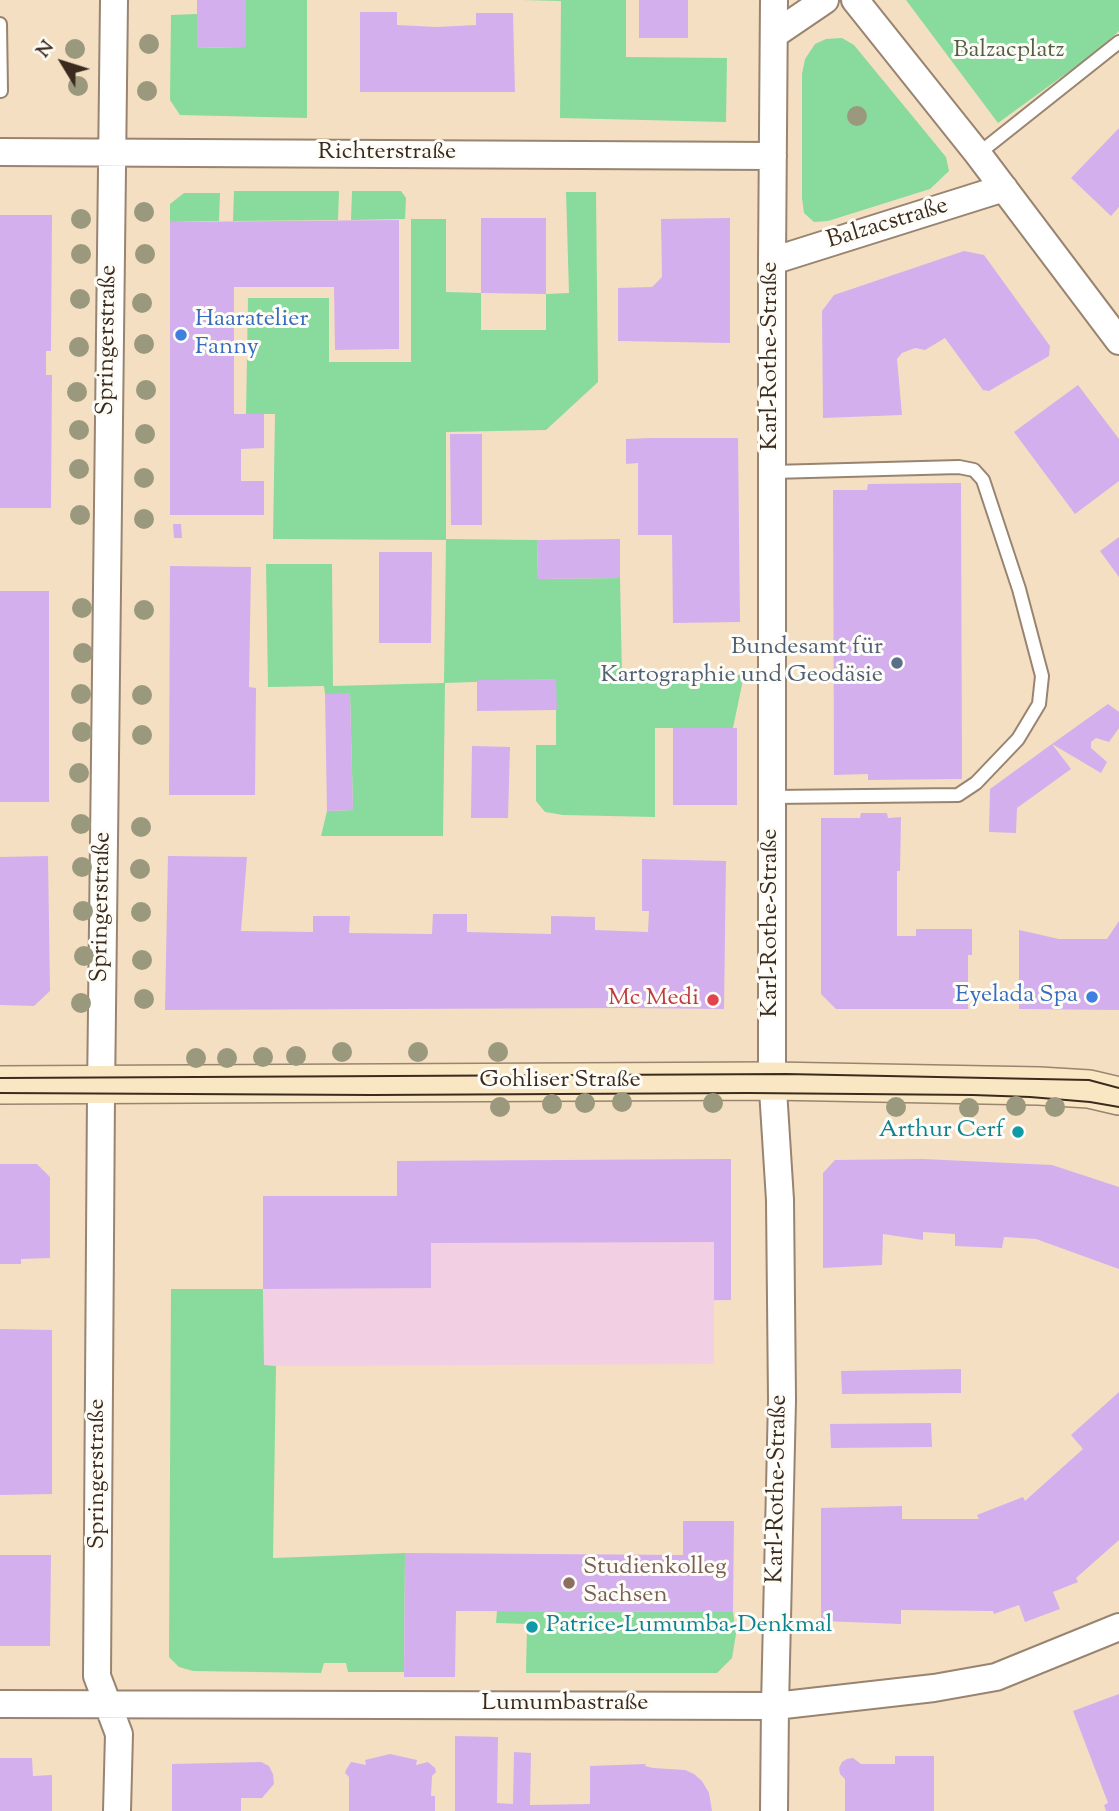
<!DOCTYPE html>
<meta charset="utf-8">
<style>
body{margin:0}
#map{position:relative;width:1119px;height:1811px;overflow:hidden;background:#f4dfc2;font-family:"Sorts Mill Goudy",serif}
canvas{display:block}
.north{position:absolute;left:28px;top:28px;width:70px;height:70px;-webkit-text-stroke:5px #fdfcf7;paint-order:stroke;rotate:308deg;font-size:19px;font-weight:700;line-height:28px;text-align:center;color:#3b2a1e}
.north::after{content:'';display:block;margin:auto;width:24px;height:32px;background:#3b2a1e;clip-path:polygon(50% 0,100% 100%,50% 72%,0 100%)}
</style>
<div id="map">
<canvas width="1119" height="1811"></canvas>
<div class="north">N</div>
</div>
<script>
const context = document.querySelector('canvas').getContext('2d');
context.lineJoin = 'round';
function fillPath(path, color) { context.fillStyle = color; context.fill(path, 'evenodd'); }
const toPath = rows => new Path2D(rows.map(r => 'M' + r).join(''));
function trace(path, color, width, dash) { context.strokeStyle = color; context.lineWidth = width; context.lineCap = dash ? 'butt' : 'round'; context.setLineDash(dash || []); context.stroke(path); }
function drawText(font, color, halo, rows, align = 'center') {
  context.font = font + ' "Sorts Mill Goudy",serif'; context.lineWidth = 6; context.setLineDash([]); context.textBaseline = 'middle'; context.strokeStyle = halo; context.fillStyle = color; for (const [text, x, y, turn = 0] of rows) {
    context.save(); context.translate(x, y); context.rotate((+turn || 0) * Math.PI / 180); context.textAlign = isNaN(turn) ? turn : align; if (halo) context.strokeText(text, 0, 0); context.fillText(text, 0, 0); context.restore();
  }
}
fillPath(toPath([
 [731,1159,731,1300,714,1301,714,1364,264,1366,263,1196,397,1196,397,1161]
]), '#f2cfe2');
fillPath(toPath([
 [246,0,307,0,307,118,180,115,170,100,171,15,197,14,197,48,246,47],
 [522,0,626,0,626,57,727,58,726,122,560,118,561,1],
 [906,0,1119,0,1119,31,1093,54,998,123],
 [842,38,854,45,946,157,949,171,930,189,828,221,814,222,804,213,802,198,802,74,805,59,815,44,826,39],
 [234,191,339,191,338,220,233,221],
 [352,191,401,191,406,198,405,219,351,220],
 [566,192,596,192,598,382,546,430,446,432,446,539,537,540,538,579,620,578,622,678,744,675,733,728,655,728,655,817,563,815,545,812,536,801,536,745,556,745,556,679,445,683,443,836,321,836,327,811,353,810,350,694,325,694,324,686,268,687,266,564,332,564,333,686,444,683,446,540,273,539,275,414,246,414,248,298,329,298,329,362,411,362,411,219,446,219,446,292,481,293,481,330,546,330,546,294,569,293],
 [184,193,220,193,219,221,170,222,170,204],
 [171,1289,263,1289,264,1365,276,1366,273,1558,405,1553,404,1672,348,1672,346,1663,324,1663,321,1673,193,1671,179,1667,169,1657],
 [497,1611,733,1612,736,1634,732,1658,717,1673,526,1673,527,1624,496,1623]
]), '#88db9c');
fillPath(toPath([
 [197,0,246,0,246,47,197,48],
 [639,0,688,0,688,38,639,38],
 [360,12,397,12,397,25,437,27,476,25,476,13,513,13,515,92,360,92],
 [1119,128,1119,207,1111,216,1071,178],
 [0,215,52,215,51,351,46,351,46,375,52,375,51,508,0,508],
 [481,218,546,218,546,294,481,293],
 [730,218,730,343,618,341,618,288,652,287,662,277,661,219],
 [399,220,399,349,335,350,334,287,234,287,234,414,264,414,264,448,241,449,241,481,264,481,264,515,170,515,170,222],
 [964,251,984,255,1050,346,1049,356,989,391,983,390,945,338,925,350,915,348,902,353,897,359,902,415,823,418,822,311,834,295],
 [1078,385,1119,439,1119,481,1075,514,1014,432],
 [450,434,482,434,482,525,451,525],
 [652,438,738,438,740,622,673,623,672,535,638,535,638,463,626,464,626,439],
 [961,483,962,779,868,780,868,774,834,775,833,490,867,490,868,484],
 [173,524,181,524,182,538,174,538],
 [1119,537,1119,577,1100,551],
 [620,539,620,578,538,579,537,540],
 [379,552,432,552,431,643,379,643],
 [170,566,251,567,249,687,256,688,255,795,169,795],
 [0,591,49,591,49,802,0,802],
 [556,679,557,710,477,711,477,680],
 [350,693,353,810,327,811,325,694],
 [1108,704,1119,712,1119,728,1109,742,1096,738,1091,742,1091,748,1107,762,1101,773,1052,744,1071,769,1017,808,1016,833,989,832,990,789,1052,744],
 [673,728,737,728,737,805,673,805],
 [472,746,510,747,508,818,471,818],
 [861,813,887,813,888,818,901,817,900,871,897,871,897,936,916,936,916,929,972,929,972,955,968,955,968,1009,836,1009,821,994,821,818,860,818],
 [48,856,50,991,34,1006,0,1005,0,857],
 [168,856,247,857,241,931,313,932,313,916,350,916,349,933,432,934,433,914,467,914,467,932,551,934,551,916,595,917,595,930,648,932,649,911,642,911,642,859,726,861,724,1009,627,1008,165,1010],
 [1119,921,1119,1010,1019,1009,1019,930,1059,939,1107,939],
 [731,1159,731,1300,714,1300,714,1242,431,1243,431,1288,263,1289,263,1196,397,1196,397,1161],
 [923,1159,1052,1165,1119,1187,1119,1269,1036,1239,1004,1237,1002,1248,955,1246,955,1234,923,1232,923,1240,883,1234,882,1265,823,1268,823,1173,835,1160],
 [0,1164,37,1164,50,1177,50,1258,21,1259,21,1264,0,1264],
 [0,1329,52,1330,52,1494,0,1495],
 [961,1369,961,1393,842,1394,841,1371],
 [1119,1392,1119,1540,1076,1578,1078,1582,1053,1592,1060,1609,1025,1622,1019,1605,994,1614,993,1611,901,1610,901,1624,821,1621,821,1508,902,1506,902,1519,979,1519,977,1515,1023,1497,1025,1501,1083,1449,1071,1435],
 [931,1423,932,1447,831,1448,830,1424],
 [683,1521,734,1521,733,1612,456,1611,455,1677,404,1677,405,1553,683,1555],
 [0,1555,51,1555,50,1646,0,1646],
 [1119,1694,1119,1811,1106,1811,1104,1805,1108,1803,1073,1711],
 [455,1736,498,1737,497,1803,513,1804,514,1752,531,1753,530,1805,590,1804,590,1766,646,1764,645,1766,653,1768,685,1770,694,1774,702,1781,709,1793,712,1811,455,1811],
 [390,1754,417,1760,416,1765,428,1762,435,1768,436,1772,432,1776,431,1796,435,1796,435,1811,349,1811,349,1777,345,1773,346,1770,351,1762,366,1765,365,1760],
 [895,1756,934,1756,934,1811,845,1811,845,1779,840,1774,839,1768,842,1762,847,1759,853,1758,861,1764,895,1764],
 [0,1758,32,1758,33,1776,52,1775,52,1811,0,1811],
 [261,1762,269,1766,273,1774,274,1784,262,1798,241,1798,241,1811,172,1811,172,1764]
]), '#d3afee');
const lane = toPath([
 [0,24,1,91],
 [978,154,1119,42],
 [772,472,959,467,974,470,983,480,1019,589,1042,676,1039,704,1018,739,976,783,958,795,772,797]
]);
const street = toPath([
 [114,0,101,1093,97,1676,119,1734,117,1811],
 [774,0,772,261,772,1074,780,1200,782,1400,775,1706,774,1811],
 [855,0,978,154,1119,341],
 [775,34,825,0],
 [0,152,773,156],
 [772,261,1004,188],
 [0,1704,775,1706,934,1688,996,1677,1119,1627]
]);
const secondary = toPath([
 [0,1085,772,1081,1039,1086,1089,1089,1119,1096]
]);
trace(lane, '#988470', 16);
trace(street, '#988470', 30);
trace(secondary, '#988470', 40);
trace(lane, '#fff', 12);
trace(street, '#fff', 26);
trace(secondary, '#f9e7c3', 37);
trace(toPath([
 [0,1078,786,1074,1089,1080,1119,1088],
 [0,1093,372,1095,748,1093,973,1095,1030,1097,1090,1102,1119,1107]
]), '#3b2a1e', 2);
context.fillStyle = '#9b997d';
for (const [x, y] of [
 [149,44],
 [75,49],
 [78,86],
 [147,91],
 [857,116],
 [144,212],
 [81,219],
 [81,254],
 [145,254],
 [80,299],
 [142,303],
 [144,344],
 [79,347],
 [146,390],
 [77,392],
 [79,430],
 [145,434],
 [79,469],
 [144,478],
 [80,515],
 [144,519],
 [82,608],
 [144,610],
 [83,653],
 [81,694],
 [142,695],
 [82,732],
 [142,735],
 [79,773],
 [81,824],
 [141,827],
 [82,867],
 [140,869],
 [83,911],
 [141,912],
 [84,956],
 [142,960],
 [144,999],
 [81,1003],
 [342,1052],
 [418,1052],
 [498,1052],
 [296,1056],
 [263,1057],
 [196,1058],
 [227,1058],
 [622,1102],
 [585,1103],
 [713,1103],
 [552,1104],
 [1016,1106],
 [500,1107],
 [896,1107],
 [1055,1107],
 [969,1108]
]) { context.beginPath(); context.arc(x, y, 10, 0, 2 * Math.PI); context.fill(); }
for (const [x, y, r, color] of [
 [181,335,7,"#3f7fe0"],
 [897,663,7,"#5c6f8a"],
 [1092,997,7,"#3f7fe0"],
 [713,1000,7,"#e0444e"],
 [1018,1132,7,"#0f9aa8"],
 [569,1583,7,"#8d6e63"],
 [532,1627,7,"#0f9aa8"]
]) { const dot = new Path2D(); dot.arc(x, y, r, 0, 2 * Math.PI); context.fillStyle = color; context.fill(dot); trace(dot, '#fdfcf7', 2.5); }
drawText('24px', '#525f44', '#fdfcf7', [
 ["Balzacplatz",1009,52]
]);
drawText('24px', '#3b2a1e', '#fdfcf7', [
 ["Richterstraße",387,154],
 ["Balzacstraße",888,225,-17],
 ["Springerstraße",109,340,-89],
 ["Karl-Rothe-Straße",772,356,-90],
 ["Springerstraße",103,907,-89],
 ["Karl-Rothe-Straße",772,923,-90],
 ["Gohliser Straße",560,1082],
 ["Springerstraße",99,1474,-90],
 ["Karl-Rothe-Straße",779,1489,-89],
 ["Lumumbastraße",565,1705]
]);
drawText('24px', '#366cbe', '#fdfcf7', [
 ["Haaratelier",195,321],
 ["Fanny",195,349],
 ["Eyelada Spa",1078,997,"right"]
], 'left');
drawText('24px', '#4e5e75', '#fdfcf7', [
 ["Bundesamt für",883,649],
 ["Kartographie und Geodäsie",883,677]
], 'right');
drawText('24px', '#be3a42', '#fdfcf7', [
 ["Mc Medi",699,1000]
], 'right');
drawText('24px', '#0d838f', '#fdfcf7', [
 ["Arthur Cerf",1004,1132],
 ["Patrice-Lumumba-Denkmal",546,1627,"left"]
], 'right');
drawText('24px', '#785e54', '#fdfcf7', [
 ["Studienkolleg",583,1569],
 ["Sachsen",583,1597]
], 'left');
</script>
